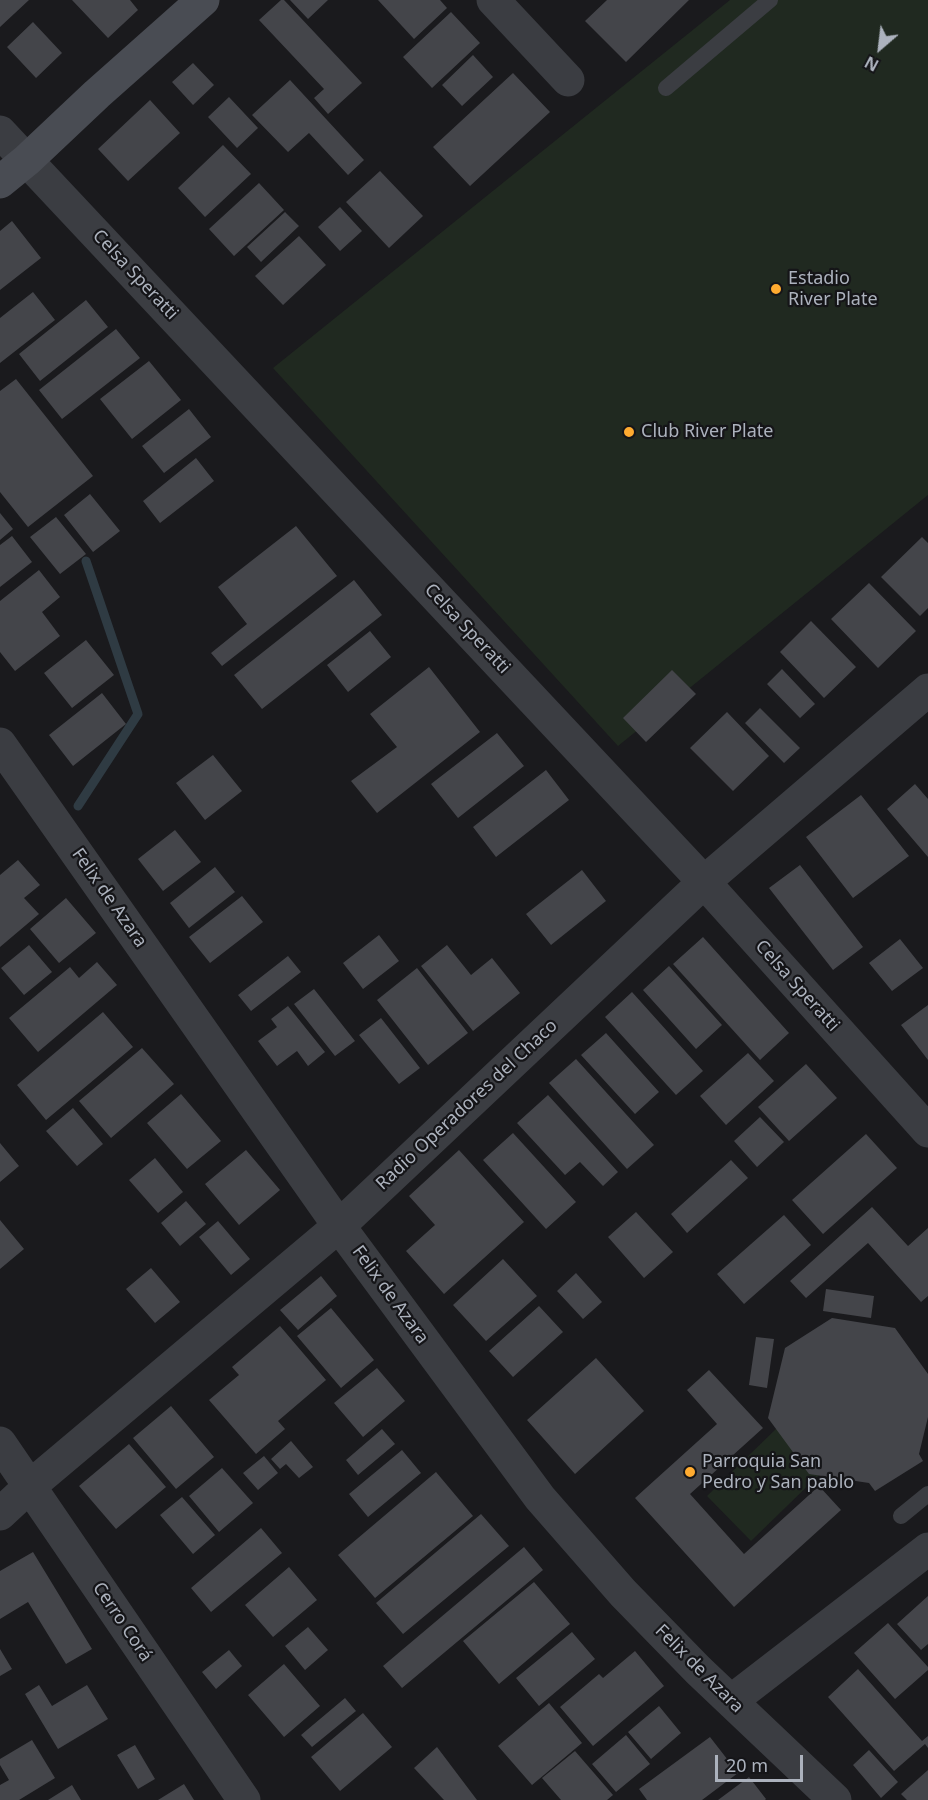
<!DOCTYPE html>
<meta charset="utf-8">
<style>
body{margin:0}
#map{position:relative;width:928px;height:1800px;overflow:hidden;background:#1a1a1d;font-family:"Noto Sans",sans-serif}
canvas{display:block}
.north{position:absolute;left:850px;top:18px;width:60px;height:60px;-webkit-text-stroke:4px #151518;paint-order:stroke;rotate:208deg;font-size:16px;font-weight:700;line-height:24px;text-align:center;color:#acb2bd}
.north::after{content:'';display:block;margin:auto;width:21px;height:27px;background:#acb2bd;clip-path:polygon(50% 0,100% 100%,50% 72%,0 100%)}
.scale{position:absolute;left:715px;top:1755px;width:88px;height:27px;box-sizing:border-box;border:3px solid #acb2bd;border-top:0;padding-left:8px;font-size:18px;line-height:21px;white-space:nowrap;color:#acb2bd;-webkit-text-stroke:4px #151518;paint-order:stroke}
</style>
<div id="map">
<canvas width="928" height="1800"></canvas>
<div class="north">N</div>
<div class="scale">20 m</div>
</div>
<script>
const context = document.querySelector('canvas').getContext('2d');
context.lineJoin = 'round';
function fillPath(path, color) { context.fillStyle = color; context.fill(path, 'evenodd'); }
const toPath = rows => new Path2D(rows.map(r => 'M' + r).join(''));
function trace(path, color, width, dash) { context.strokeStyle = color; context.lineWidth = width; context.lineCap = dash ? 'butt' : 'round'; context.setLineDash(dash || []); context.stroke(path); }
function drawText(font, color, halo, rows, align = 'center') {
  context.font = font + ' "Noto Sans",sans-serif'; context.lineWidth = 4.5; context.setLineDash([]); context.textBaseline = 'middle'; context.strokeStyle = halo; context.fillStyle = color; for (const [text, x, y, turn = 0] of rows) {
    context.save(); context.translate(x, y); context.rotate((+turn || 0) * Math.PI / 180); context.textAlign = isNaN(turn) ? turn : align; if (halo) context.strokeText(text, 0, 0); context.fillText(text, 0, 0); context.restore();
  }
}
fillPath(toPath([
 [730,0,928,0,928,495,618,746,273,368],
 [778,1427,822,1472,751,1541,707,1496]
]), '#202920');
trace(toPath([
 [78,806,138,714,86,561]
]), '#2f3b43', 9);
fillPath(toPath([
 [0,0,29,0,0,27],
 [72,0,130,0,138,10,108,38],
 [281,0,284,0,362,83,328,114,314,98,324,89,259,20],
 [290,0,328,0,308,19],
 [378,0,440,0,447,8,414,39],
 [607,0,689,0,626,62,585,21],
 [451,12,480,43,432,88,403,57],
 [33,22,62,53,36,78,7,47],
 [473,55,493,77,462,106,442,85],
 [193,63,214,85,193,105,172,82],
 [513,73,550,112,470,186,433,147],
 [290,80,364,160,348,175,309,133,288,152,252,115],
 [229,97,258,128,237,148,208,117],
 [150,100,180,133,128,181,98,149],
 [223,145,251,174,205,217,178,188],
 [380,171,423,216,389,248,346,202],
 [259,183,284,210,234,256,209,229],
 [340,207,362,231,340,251,318,227],
 [285,212,299,226,261,262,247,247],
 [12,221,41,258,0,290,0,231],
 [299,236,326,265,283,305,255,276],
 [33,292,55,320,0,363,0,318],
 [86,300,108,327,40,381,19,354],
 [116,329,140,358,62,419,39,390],
 [149,361,181,400,132,439,100,399],
 [16,379,93,476,28,527,0,492,0,391],
 [189,409,211,437,164,473,142,446],
 [196,458,214,481,160,523,143,501],
 [90,494,120,531,93,552,64,515],
 [0,513,13,529,0,540],
 [56,517,86,554,60,574,30,537],
 [296,526,337,576,222,666,211,653,247,624,218,587],
 [12,536,32,562,0,587,0,545],
 [922,537,928,543,928,608,920,616,881,577],
 [39,570,60,597,42,612,60,636,15,671,0,652,0,601],
 [354,580,382,615,262,709,234,675],
 [869,583,916,631,878,668,831,619],
 [811,621,856,667,824,698,780,652],
 [370,631,391,657,348,692,327,665],
 [86,640,114,675,72,708,44,673],
 [429,667,480,732,377,813,351,781,397,747,370,714],
 [782,669,815,704,800,718,767,684],
 [672,670,696,694,646,742,623,718],
 [102,693,126,724,73,766,49,735],
 [760,708,800,748,784,763,745,723],
 [727,712,769,756,733,791,690,748],
 [497,733,524,766,458,818,431,784],
 [213,755,242,791,205,820,176,783],
 [546,770,569,800,496,857,473,827],
 [915,784,928,799,928,857,887,809],
 [861,795,909,856,853,898,806,837],
 [175,830,201,862,163,891,138,859],
 [18,860,40,885,24,898,39,914,0,947,0,875],
 [800,865,863,947,833,970,769,888],
 [215,867,235,892,189,928,170,903],
 [582,870,606,901,551,945,526,914],
 [242,896,263,922,210,963,189,937],
 [66,898,96,933,59,963,30,929],
 [379,935,399,961,363,989,343,963],
 [703,937,789,1033,760,1060,673,964],
 [900,939,923,968,892,991,869,963],
 [29,945,52,972,24,995,1,968],
 [447,945,471,975,492,958,520,993,473,1031,421,966],
 [288,956,301,972,251,1011,238,995],
 [97,962,117,985,38,1052,9,1018,70,967,79,978],
 [669,966,722,1025,696,1049,643,990],
 [417,968,468,1033,428,1065,377,1000],
 [314,989,355,1041,335,1056,294,1004],
 [632,992,703,1071,676,1095,605,1017],
 [928,1005,928,1060,901,1025],
 [288,1006,325,1052,308,1066,297,1051,277,1066,258,1041,277,1027,271,1019],
 [103,1012,133,1047,46,1120,17,1085],
 [381,1018,420,1068,399,1084,359,1035],
 [606,1033,659,1092,635,1114,581,1055],
 [142,1048,174,1084,111,1138,79,1101],
 [748,1053,774,1081,726,1125,700,1096],
 [576,1059,654,1145,627,1169,549,1083],
 [806,1064,837,1098,789,1141,758,1107],
 [181,1094,221,1141,187,1169,147,1123],
 [548,1095,618,1172,603,1186,580,1162,565,1175,517,1123],
 [73,1108,103,1144,77,1166,46,1131],
 [760,1117,784,1142,757,1167,734,1141],
 [513,1133,576,1202,546,1229,483,1160],
 [866,1134,897,1168,823,1234,792,1200],
 [0,1143,19,1166,0,1182],
 [246,1150,280,1190,239,1225,205,1184],
 [459,1150,524,1222,444,1294,406,1251,435,1225,409,1196],
 [155,1158,183,1192,158,1213,129,1180],
 [731,1160,748,1178,687,1233,671,1214],
 [186,1201,206,1224,180,1246,161,1223],
 [872,1207,908,1246,928,1228,928,1296,921,1302,868,1243,806,1298,790,1281],
 [636,1212,673,1252,644,1278,608,1237],
 [784,1215,811,1245,744,1304,717,1274],
 [0,1220,24,1249,0,1269],
 [218,1221,250,1259,231,1275,199,1237],
 [503,1259,537,1296,486,1341,453,1305],
 [151,1268,180,1302,155,1323,126,1289],
 [576,1273,602,1302,583,1319,557,1291],
 [321,1276,337,1296,298,1330,280,1310],
 [826,1289,874,1296,871,1318,823,1311],
 [539,1306,563,1332,513,1377,489,1351],
 [331,1308,374,1360,341,1388,297,1336],
 [832,1318,895,1328,928,1374,928,1417,919,1454,923,1461,875,1491,869,1483,809,1474,768,1418,785,1348],
 [280,1326,326,1380,278,1421,285,1429,256,1454,209,1400,239,1375,232,1367],
 [756,1337,774,1339,767,1388,749,1385],
 [596,1358,644,1411,575,1474,527,1420],
 [377,1368,405,1401,363,1437,334,1403],
 [709,1370,763,1428,690,1494,744,1554,819,1486,841,1510,734,1607,635,1498,717,1424,687,1390],
 [171,1406,214,1457,176,1489,133,1438],
 [382,1429,395,1444,358,1475,346,1460],
 [291,1441,313,1467,299,1478,286,1464,280,1469,271,1459],
 [129,1444,166,1487,116,1529,79,1486],
 [402,1450,421,1473,368,1517,349,1494],
 [264,1456,278,1473,258,1490,243,1473],
 [222,1468,253,1503,219,1532,189,1496],
 [436,1472,473,1516,375,1598,338,1555],
 [182,1497,215,1535,193,1554,160,1515],
 [481,1514,509,1546,403,1634,376,1603],
 [261,1528,282,1553,211,1612,191,1588],
 [524,1547,543,1570,402,1688,383,1666],
 [33,1552,92,1649,66,1664,28,1602,0,1619,0,1571],
 [289,1567,317,1600,273,1637,245,1605],
 [534,1582,570,1624,499,1684,463,1641],
 [928,1596,928,1644,921,1650,897,1624],
 [888,1623,928,1667,928,1670,895,1699,854,1653],
 [308,1627,328,1650,305,1670,285,1646],
 [572,1632,595,1659,539,1706,516,1678],
 [0,1649,12,1669,0,1676],
 [229,1650,242,1666,216,1689,202,1672],
 [635,1651,664,1686,593,1746,560,1707,599,1674,603,1678],
 [284,1664,320,1706,284,1737,248,1695],
 [858,1669,922,1741,928,1736,928,1748,925,1744,894,1771,828,1697],
 [39,1685,52,1706,87,1685,108,1719,58,1749,25,1694],
 [345,1698,356,1711,312,1747,301,1735],
 [549,1703,582,1743,532,1785,498,1746],
 [659,1706,681,1733,651,1759,628,1732],
 [363,1713,392,1747,340,1791,311,1757],
 [626,1735,650,1764,616,1792,592,1764],
 [710,1737,738,1773,702,1800,647,1800,639,1789],
 [32,1740,55,1778,19,1800,0,1800,0,1785,9,1780,0,1765,0,1759],
 [135,1745,155,1779,138,1789,117,1755],
 [437,1747,477,1800,444,1800,414,1768],
 [869,1750,898,1782,881,1798,853,1765],
 [575,1751,613,1795,607,1800,561,1800,542,1778],
 [928,1770,928,1800,907,1800,901,1794],
 [749,1777,766,1799,765,1800,718,1800],
 [184,1784,194,1800,158,1800],
 [72,1785,81,1800,48,1800]
]), '#44454a');
trace(toPath([
 [666,88,770,0],
 [901,1516,928,1494]
]), '#3b3d42', 16);
trace(toPath([
 [493,0,568,80],
 [0,132,704,882,928,1131],
 [0,744,339,1226,540,1498,623,1593,698,1670,835,1800],
 [0,1443,244,1800],
 [0,1514,29,1487,339,1226,704,882,928,690],
 [731,1701,928,1549]
]), '#3b3d42', 33);
trace(toPath([
 [0,182,27,160,97,94,203,0]
]), '#494c53', 33);
for (const [x, y, r, color] of [
 [776,289,6,"#ffab30"],
 [629,432,6,"#ffab30"],
 [690,1472,6,"#ffab30"]
]) { const dot = new Path2D(); dot.arc(x, y, r, 0, 2 * Math.PI); context.fillStyle = color; context.fill(dot); trace(dot, '#151518', 2); }
drawText('18px', '#acb2bd', '#151518', [
 ["Celsa Speratti",135,275,47],
 ["Celsa Speratti",467,629,47],
 ["Felix de Azara",109,898,55],
 ["Celsa Speratti",797,986,48],
 ["Radio Operadores del Chaco",467,1105,-43],
 ["Felix de Azara",390,1295,54],
 ["Cerro Corá",122,1622,56],
 ["Felix de Azara",699,1669,45]
]);
drawText('18px', '#acb2bd', '#151518', [
 ["Estadio",788,279],
 ["River Plate",788,300],
 ["Club River Plate",641,432],
 ["Parroquia San",702,1462],
 ["Pedro y San pablo",702,1483]
], 'left');
</script>
